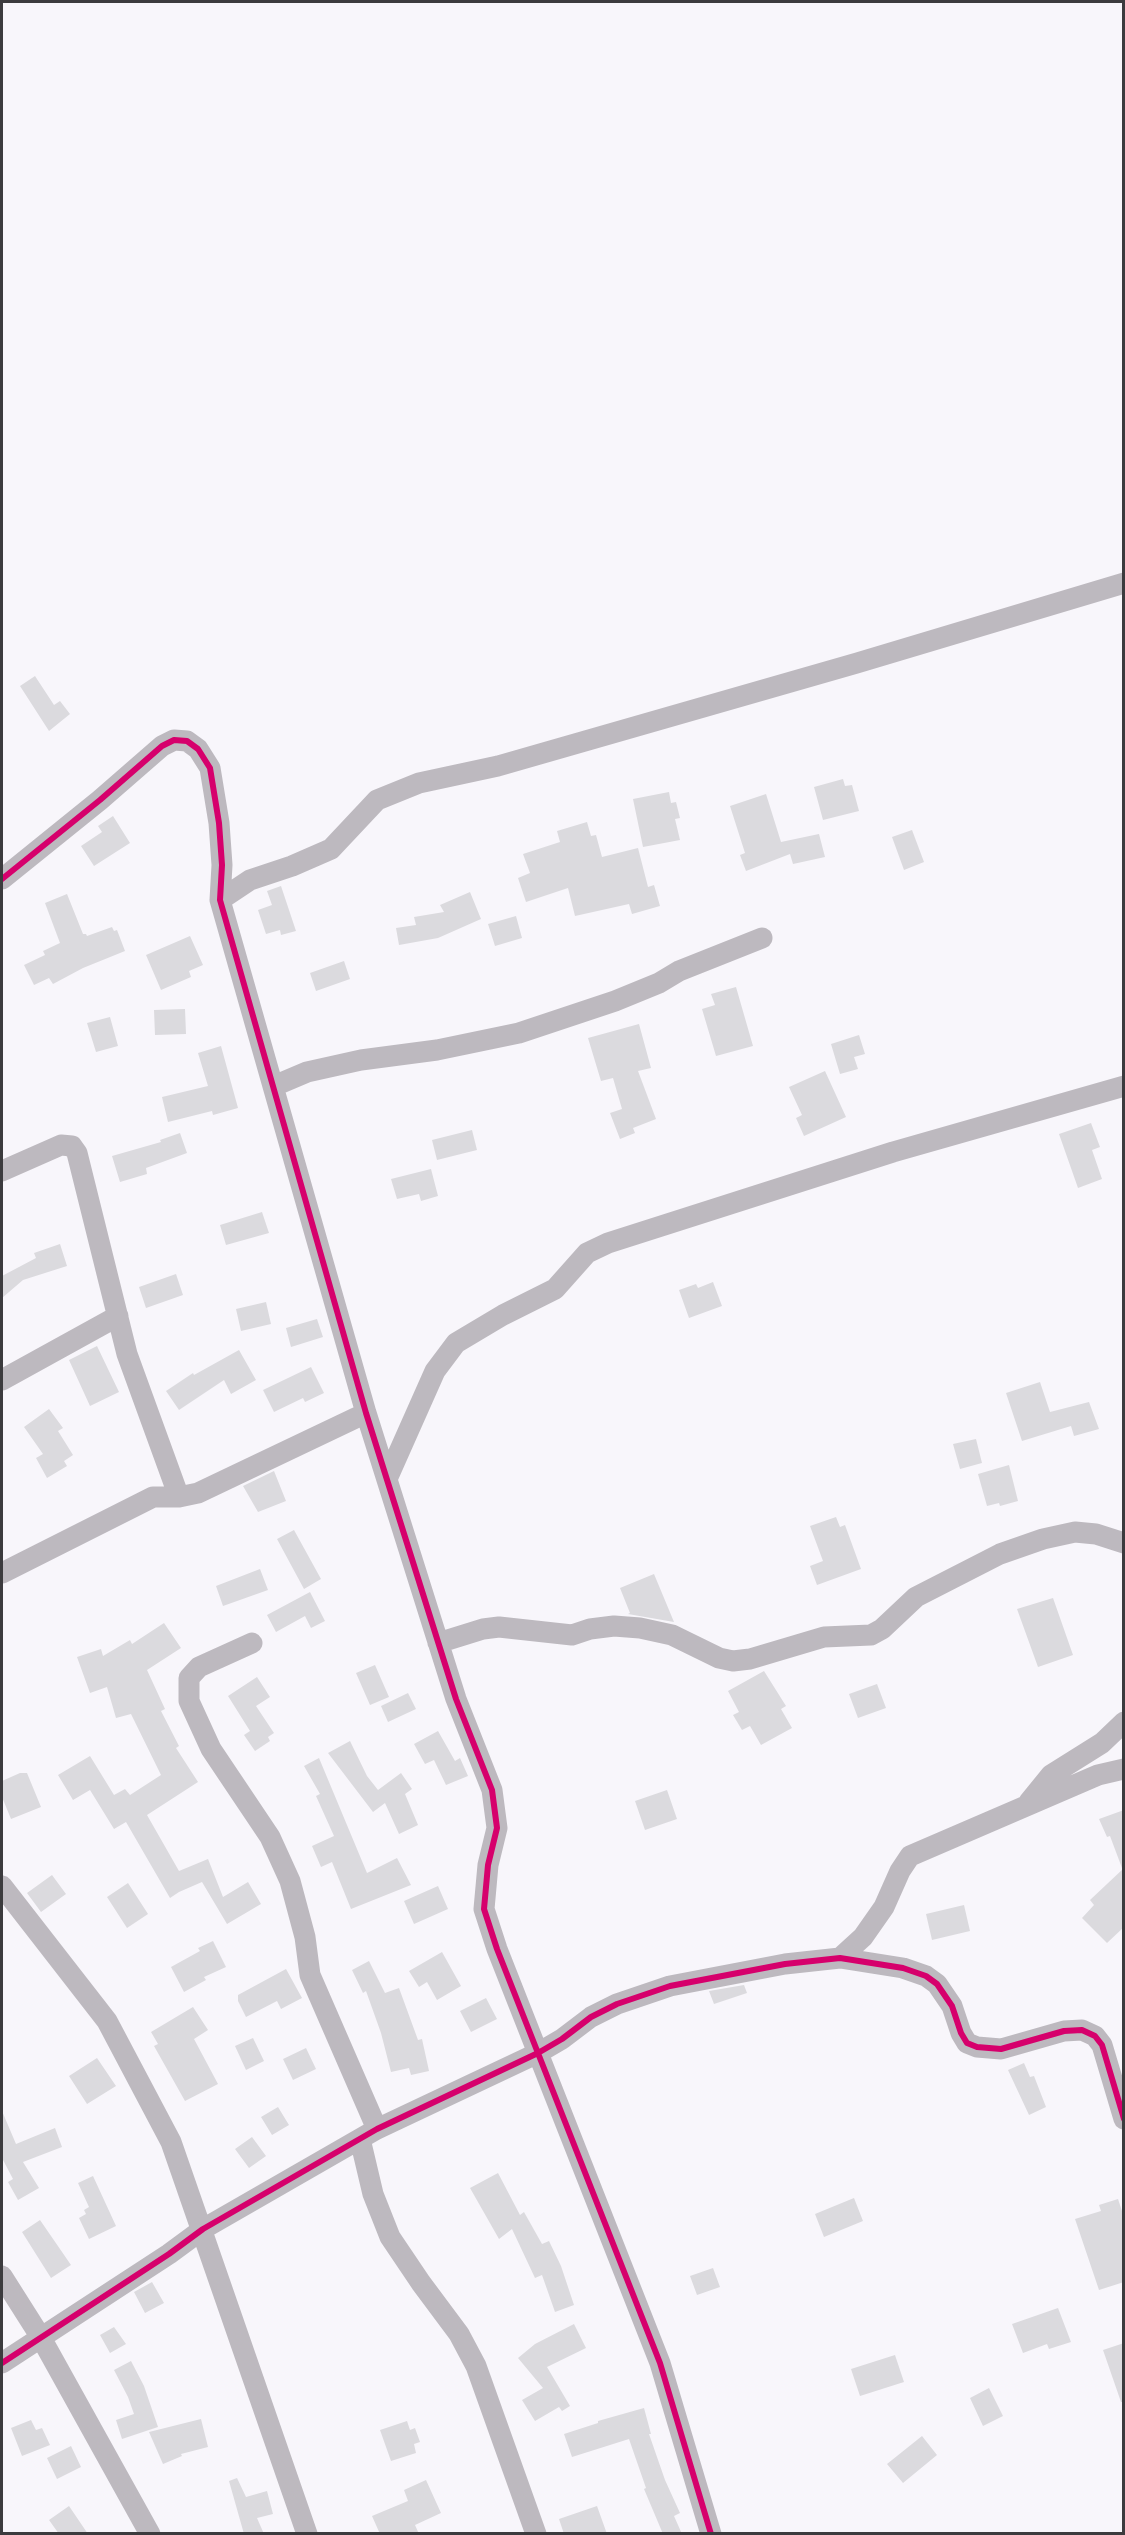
<!DOCTYPE html>
<style>
body{margin:0}
#map{position:relative;width:1125px;height:2535px;overflow:hidden;background:#f8f6fb;font-family:Arial,sans-serif}
canvas{display:block}
.frame{position:absolute;inset:0;border:3px solid #3c3b3e;pointer-events:none}
</style>
<div id="map">
<canvas width="1125" height="2535"></canvas>
<div class="frame"></div>
</div>
<script>
const context = document.querySelector('canvas').getContext('2d');
context.lineJoin = 'round';
function fillPath(path, color) { context.fillStyle = color; context.fill(path, 'evenodd'); }
const toPath = rows => new Path2D(rows.map(r => 'M' + r).join(''));
function trace(path, color, width, dash) { context.strokeStyle = color; context.lineWidth = width; context.lineCap = dash ? 'butt' : 'round'; context.setLineDash(dash || []); context.stroke(path); }
fillPath(toPath([
 [35,676,54,705,60,701,70,714,49,731,20,686],
 [843,779,845,786,852,785,859,811,823,820,814,787],
 [669,792,671,803,676,802,680,818,675,819,680,840,643,847,633,799],
 [766,794,781,842,819,834,825,857,793,864,790,854,746,871,740,855,745,853,730,806],
 [113,816,130,843,94,866,81,846,102,832,98,826],
 [587,822,591,836,596,835,602,857,638,848,648,887,654,885,660,906,632,914,629,904,575,916,568,888,526,902,518,878,530,873,523,854,560,842,557,831],
 [912,830,924,862,904,870,892,837],
 [281,886,296,931,281,935,280,930,266,934,258,910,272,905,267,891],
 [470,892,481,919,438,938,399,945,396,928,416,925,414,917,444,912,440,905],
 [67,894,83,934,86,934,87,936,112,927,114,931,117,930,125,951,83,968,53,984,49,978,34,985,24,965,45,955,43,951,60,943,45,903],
 [516,916,522,938,495,946,488,924],
 [190,936,203,965,189,971,191,977,161,990,146,955],
 [344,961,350,979,316,991,310,973],
 [736,987,753,1046,716,1056,702,1009,715,1005,711,994],
 [185,1009,186,1034,155,1035,154,1010],
 [110,1017,118,1046,96,1052,87,1023],
 [639,1024,651,1068,638,1071,656,1119,633,1128,635,1133,620,1139,610,1113,622,1109,613,1078,601,1081,588,1038],
 [859,1035,865,1054,854,1057,858,1069,840,1074,831,1044],
 [221,1046,238,1108,213,1115,212,1111,168,1122,162,1097,208,1086,198,1053],
 [825,1071,846,1117,804,1136,796,1118,802,1115,789,1087],
 [1091,1123,1100,1147,1092,1150,1102,1179,1078,1188,1059,1134],
 [472,1130,477,1150,437,1160,432,1140],
 [180,1133,187,1153,146,1168,147,1174,120,1182,112,1156,161,1142,160,1140],
 [431,1169,438,1196,421,1201,419,1194,397,1199,391,1179],
 [262,1212,269,1233,226,1245,220,1225],
 [60,1244,67,1266,23,1280,2,1298,2,1276,36,1258,34,1253],
 [176,1274,183,1295,146,1308,139,1287],
 [713,1282,722,1306,689,1318,679,1290,696,1284,698,1288],
 [266,1302,271,1324,241,1331,236,1309],
 [317,1319,323,1337,291,1347,286,1328],
 [97,1346,119,1392,90,1406,69,1360],
 [239,1350,256,1380,231,1394,224,1380,179,1410,166,1391,193,1373,194,1375],
 [311,1367,324,1393,305,1402,303,1398,274,1412,263,1390],
 [1040,1382,1050,1412,1089,1402,1099,1429,1074,1436,1071,1426,1022,1441,1006,1393],
 [49,1409,63,1428,58,1431,73,1455,64,1461,67,1466,47,1478,36,1458,43,1454,24,1427],
 [976,1439,982,1463,960,1469,953,1444],
 [1009,1465,1018,1501,1000,1506,999,1503,987,1506,978,1474],
 [274,1471,286,1501,258,1512,243,1486],
 [836,1517,840,1527,845,1525,861,1569,817,1585,810,1566,823,1561,810,1526],
 [294,1530,321,1579,304,1589,277,1539],
 [260,1569,268,1590,223,1606,216,1586],
 [654,1574,674,1622,628,1614,630,1613,620,1588],
 [310,1592,325,1621,311,1628,305,1616,276,1632,267,1615],
 [1053,1598,1073,1655,1038,1667,1017,1609],
 [164,1623,181,1648,147,1670,165,1709,161,1711,179,1746,176,1748,198,1782,147,1815,179,1871,208,1859,223,1897,248,1882,261,1904,227,1924,202,1882,179,1892,170,1898,126,1822,114,1829,90,1790,73,1800,58,1775,90,1756,114,1795,125,1789,130,1795,161,1775,131,1714,116,1718,107,1687,90,1693,77,1657,101,1649,103,1656,130,1640,132,1644],
 [375,1665,389,1697,370,1705,356,1673],
 [764,1671,786,1706,781,1709,792,1728,761,1745,750,1726,742,1730,733,1715,739,1712,728,1691],
 [257,1677,270,1697,256,1706,274,1733,268,1737,270,1741,255,1751,244,1735,250,1731,228,1696],
 [877,1684,886,1708,858,1718,849,1694],
 [408,1693,416,1709,388,1722,381,1706],
 [438,1731,455,1761,460,1758,468,1776,446,1785,434,1760,425,1764,414,1744],
 [350,1741,367,1776,378,1790,401,1773,412,1789,405,1794,418,1825,399,1834,385,1803,373,1812,328,1753],
 [319,1758,367,1873,397,1858,411,1885,351,1909,332,1862,321,1867,312,1846,334,1836,316,1796,320,1794,304,1766],
 [20,1773,27,1773,41,1807,11,1819,2,1797,2,1781],
 [667,1790,677,1819,645,1830,635,1801],
 [1124,1810,1124,1867,1122,1868,1110,1836,1107,1837,1099,1819],
 [1124,1868,1124,1927,1107,1943,1082,1918,1094,1905,1090,1900],
 [52,1875,66,1894,41,1912,27,1893],
 [128,1883,148,1914,127,1928,107,1897],
 [438,1886,448,1909,414,1924,404,1901],
 [964,1905,970,1931,932,1940,926,1914],
 [213,1941,226,1967,204,1977,206,1980,184,1992,171,1967,200,1951,198,1948],
 [442,1952,461,1986,437,2000,427,1982,419,1987,409,1971],
 [369,1961,385,1993,399,1988,418,2040,422,2039,429,2071,411,2075,409,2068,391,2072,381,2033,366,1991,363,1993,352,1970],
 [286,1969,302,1998,281,2009,277,2001,246,2017,238,2001,238,1995],
 [744,1985,747,1993,714,2004,709,1991],
 [486,1998,497,2019,471,2032,460,2011],
 [193,2007,208,2030,194,2039,218,2084,185,2101,154,2046,158,2044,151,2032],
 [253,2038,264,2061,246,2070,235,2046],
 [306,2048,316,2069,293,2080,283,2059],
 [97,2058,116,2086,87,2104,69,2076],
 [1024,2063,1030,2077,1034,2076,1046,2107,1029,2115,1008,2070],
 [278,2107,289,2125,272,2135,261,2117],
 [2,2111,16,2144,55,2128,62,2147,23,2162,39,2188,18,2200,8,2182,13,2179,2,2158],
 [252,2137,266,2156,249,2168,235,2149],
 [498,2173,520,2215,524,2212,542,2244,549,2241,561,2266,574,2305,555,2312,542,2275,535,2278,512,2229,499,2239,470,2188],
 [93,2176,116,2226,89,2239,79,2218,86,2214,84,2210,89,2207,78,2183],
 [854,2198,863,2221,824,2237,815,2214],
 [1118,2199,1124,2217,1124,2282,1099,2290,1075,2219,1101,2211,1099,2205],
 [40,2220,71,2265,51,2278,22,2232],
 [713,2268,720,2287,697,2295,690,2276],
 [152,2282,164,2303,145,2313,134,2292],
 [1058,2308,1071,2342,1049,2349,1047,2344,1023,2353,1012,2324],
 [574,2324,586,2348,547,2367,570,2406,562,2411,559,2407,535,2421,522,2400,543,2388,518,2358,535,2344],
 [114,2327,126,2344,110,2353,100,2335],
 [1124,2343,1124,2402,1121,2402,1103,2350],
 [895,2355,904,2382,860,2396,851,2369],
 [131,2361,144,2386,158,2427,122,2439,116,2420,134,2414,128,2397,114,2370],
 [989,2388,1003,2416,983,2426,970,2398],
 [644,2408,651,2434,649,2434,665,2480,680,2513,674,2516,682,2534,663,2534,644,2489,646,2488,629,2439,572,2457,564,2434,598,2423,598,2421],
 [201,2419,208,2447,181,2454,182,2456,163,2464,149,2432],
 [31,2420,36,2430,42,2428,50,2445,22,2456,11,2428],
 [407,2421,410,2430,415,2428,420,2442,414,2444,416,2453,391,2461,380,2430],
 [922,2436,937,2455,903,2483,887,2464],
 [71,2446,81,2467,57,2479,47,2458],
 [237,2478,246,2497,267,2491,273,2514,257,2518,264,2534,244,2534,229,2481],
 [426,2480,441,2513,415,2525,419,2534,380,2534,372,2516,408,2501,404,2490],
 [69,2506,88,2534,59,2534,49,2520],
 [597,2506,607,2534,564,2534,559,2519]
]), '#dbdade');
trace(toPath([
 [2,879,100,800,162,746,174,740,187,741,198,749,210,768,219,823,222,865,220,900,366,1413,456,1699,492,1790,497,1828,488,1865,484,1909,497,1949,660,2363,711,2534],
 [220,900,250,880,292,866,331,849,377,800,419,783,498,766,857,663,1124,583],
 [274,1086,307,1072,361,1060,437,1050,519,1033,615,1001,659,983,679,971,762,938],
 [2,1171,61,1145,72,1146,77,1153,127,1354,179,1497],
 [2,1380,118,1316],
 [387,1479,435,1371,456,1343,503,1315,555,1289,587,1253,608,1243,893,1152,1124,1086],
 [2,1573,153,1497,179,1497,198,1493,366,1413],
 [252,1643,199,1667,189,1678,189,1701,211,1749,270,1837,290,1881,305,1937,310,1975,377,2129],
 [438,1643,483,1629,499,1627,572,1635,590,1629,614,1626,640,1628,672,1635,719,1658,733,1661,750,1659,824,1637,871,1635,882,1629,916,1597,1000,1554,1043,1539,1075,1532,1096,1534,1124,1543],
 [1029,1802,1051,1775,1102,1743,1124,1722],
 [2,1886,107,2021,171,2142,307,2534],
 [840,1958,863,1937,884,1907,900,1871,910,1856,1098,1775,1124,1769],
 [360,2139,373,2194,390,2237,421,2283,459,2334,476,2366,536,2534],
 [2,2276,40,2336,150,2534],
 [2,2363,169,2254,203,2229,377,2129,538,2053,562,2039,591,2017,617,2004,670,1986,785,1964,840,1958,903,1968,926,1976,937,1984,952,2006,961,2033,967,2043,977,2047,1001,2049,1064,2031,1082,2030,1095,2036,1102,2045,1124,2119]
]), '#bdb9bf', 21);
trace(toPath([
 [2,879,100,800,162,746,174,740,187,741,198,749,210,768,219,823,222,865,220,900,366,1413,456,1699,492,1790,497,1828,488,1865,484,1909,497,1949,660,2363,711,2534],
 [2,2363,169,2254,203,2229,377,2129,538,2053,562,2039,591,2017,617,2004,670,1986,785,1964,840,1958,903,1968,926,1976,937,1984,952,2006,961,2033,967,2043,977,2047,1001,2049,1064,2031,1082,2030,1095,2036,1102,2045,1124,2119]
]), '#d6006c', 6);
</script>
